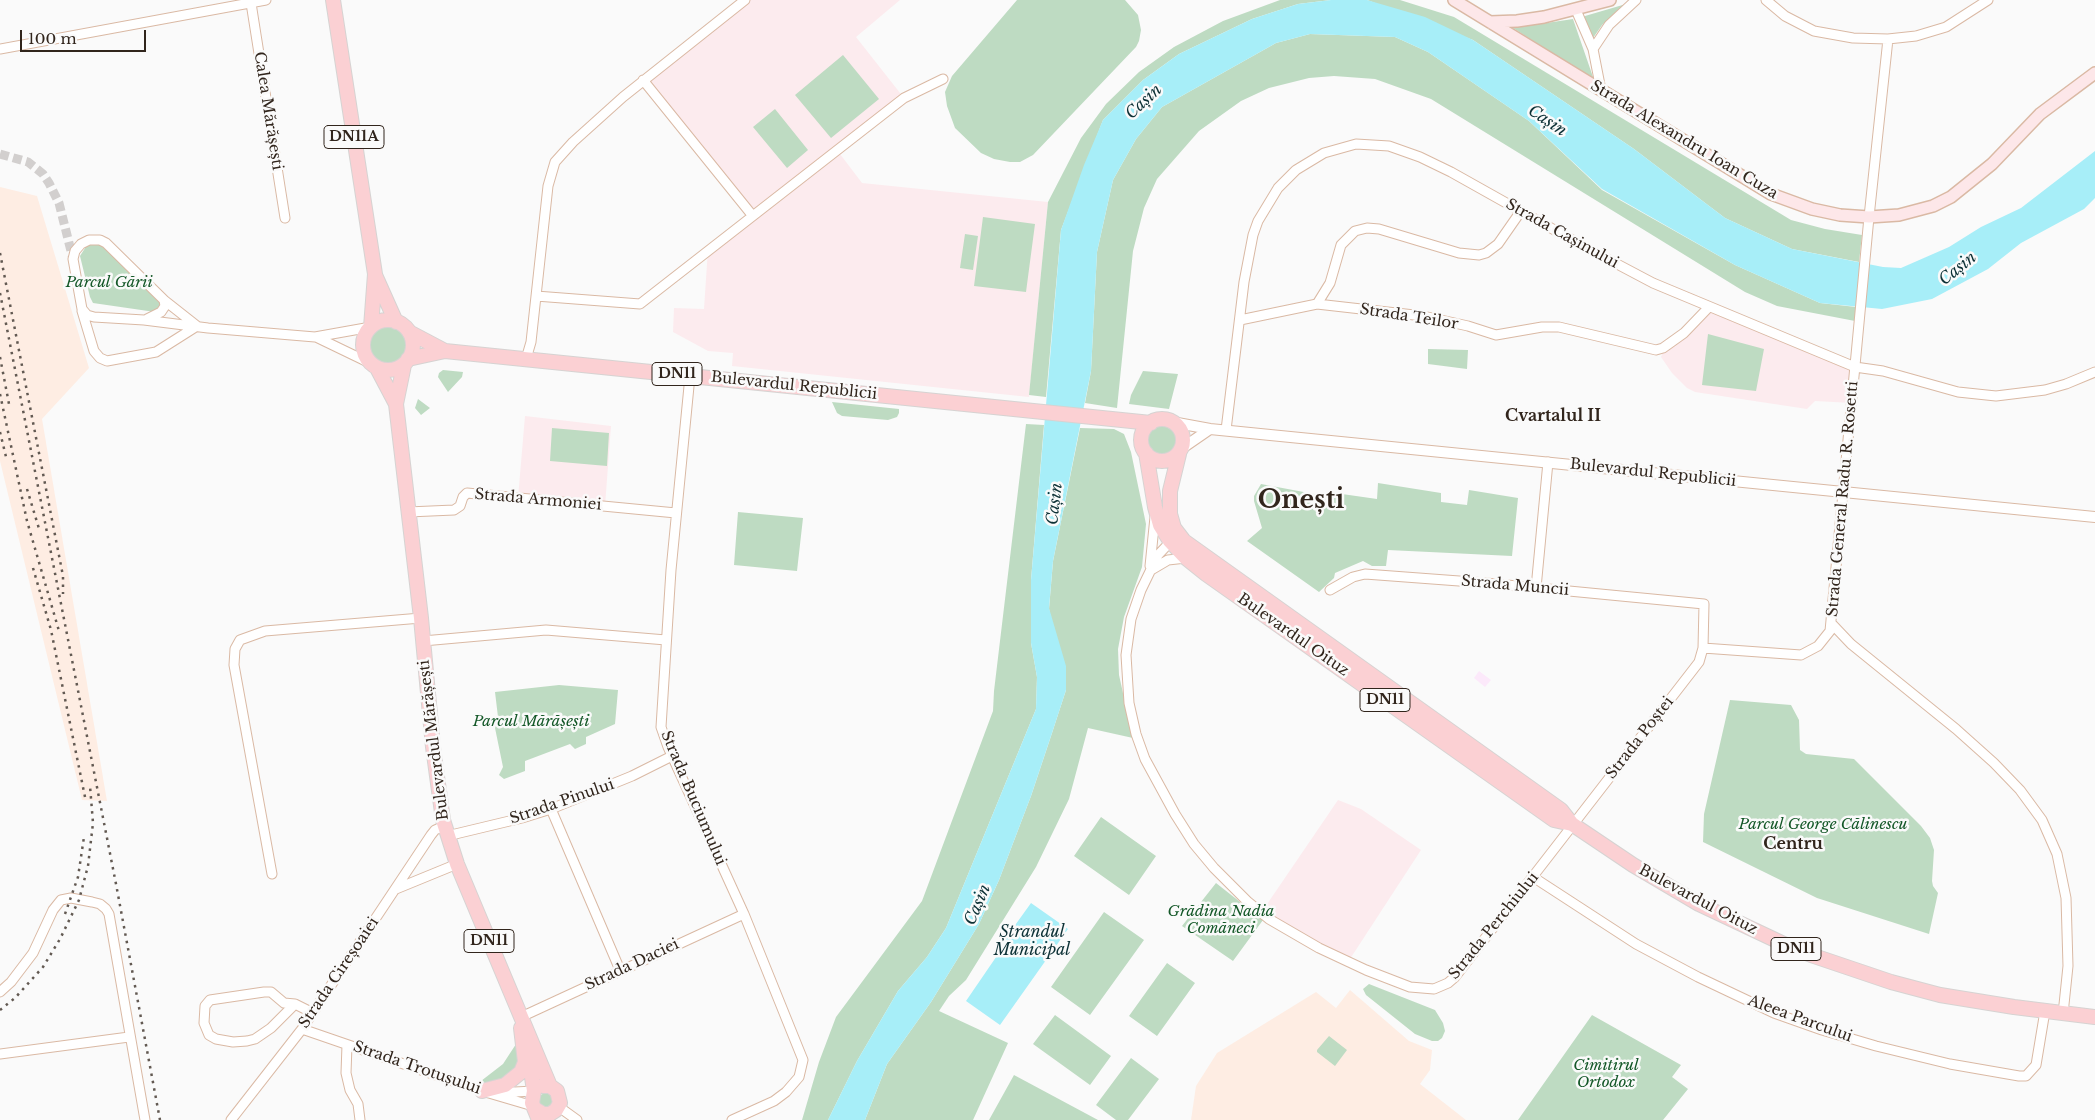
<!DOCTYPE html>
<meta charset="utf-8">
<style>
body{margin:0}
#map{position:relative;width:2095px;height:1120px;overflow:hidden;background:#fafafa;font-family:"Libre Baskerville",serif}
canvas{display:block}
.scale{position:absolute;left:20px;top:30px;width:126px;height:22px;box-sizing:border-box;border:2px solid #31251c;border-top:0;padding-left:6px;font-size:15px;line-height:18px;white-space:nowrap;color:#31251c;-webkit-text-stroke:4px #fafafa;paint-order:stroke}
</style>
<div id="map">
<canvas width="2095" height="1120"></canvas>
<div class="scale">100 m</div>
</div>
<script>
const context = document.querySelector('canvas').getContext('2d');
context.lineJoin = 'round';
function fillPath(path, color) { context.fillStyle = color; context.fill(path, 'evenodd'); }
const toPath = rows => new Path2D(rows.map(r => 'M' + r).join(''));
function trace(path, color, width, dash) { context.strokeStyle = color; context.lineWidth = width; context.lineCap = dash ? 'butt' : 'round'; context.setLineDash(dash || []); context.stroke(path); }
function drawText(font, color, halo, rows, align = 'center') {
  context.font = font + ' "Libre Baskerville",serif'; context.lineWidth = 5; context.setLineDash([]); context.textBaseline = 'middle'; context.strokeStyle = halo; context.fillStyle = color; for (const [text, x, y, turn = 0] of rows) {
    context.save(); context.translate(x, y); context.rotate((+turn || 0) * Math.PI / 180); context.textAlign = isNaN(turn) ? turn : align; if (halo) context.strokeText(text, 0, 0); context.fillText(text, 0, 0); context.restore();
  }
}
fillPath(toPath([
 [0,187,37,196,89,368,42,419,107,801,82,800,0,461],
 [1350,990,1409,1041,1432,1050,1430,1070,1420,1084,1466,1120,1191,1120,1196,1086,1217,1053,1316,992,1336,1008]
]), '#feede3');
fillPath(toPath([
 [1479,671,1491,680,1485,687,1474,678]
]), '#fce9fa');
fillPath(toPath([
 [745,0,900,0,856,37,904,98,837,150,862,183,1048,202,1029,397,732,366,733,353,708,351,673,332,674,308,704,309,708,249,752,215,643,80],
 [1709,307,1855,367,1852,403,1815,401,1807,409,1695,392,1687,388,1672,373,1661,357,1665,347],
 [525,416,611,426,605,506,518,498],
 [1338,800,1361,809,1421,850,1348,962,1261,913]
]), '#fcebee');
fillPath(toPath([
 [1017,0,1125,0,1138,15,1141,30,1139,41,1136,47,1033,155,1020,162,1010,162,994,159,981,153,955,128,947,106,945,92,952,76],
 [1280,0,1331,0,1298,4,1252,19,1179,54,1143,80,1103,120,1061,230,1046,397,1029,395,1048,202,1081,138,1106,104,1139,72,1174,47,1223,21],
 [1367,0,1400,0,1454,17,1791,220,1825,229,1862,235,1859,262,1792,249,1725,218,1634,149,1473,40],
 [1626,4,1602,25,1593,38,1584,17,1585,16],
 [1573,19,1593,77,1590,77,1513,28],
 [1310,34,1395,37,1428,52,1529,121,1602,190,1735,265,1820,303,1856,307,1855,321,1777,306,1745,292,1431,99,1375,79,1334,76,1309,78,1269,88,1241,101,1199,131,1157,179,1144,208,1133,251,1117,408,1085,403,1091,371,1097,252,1113,180,1136,139,1162,107,1276,43],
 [843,55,879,99,831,138,795,95],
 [775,109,808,150,787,168,753,127],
 [983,217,1035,224,1026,292,974,286],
 [965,234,978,236,973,270,960,268],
 [100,243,159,301,161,307,155,312,93,303,90,297,80,256,87,245],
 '368 346a19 19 0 1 1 38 0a19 19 0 1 1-38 0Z',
 [1708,334,1764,349,1756,391,1702,385],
 [1428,349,1468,350,1467,369,1428,364],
 [443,370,463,372,462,377,448,392,438,377,439,373],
 [1143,371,1178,374,1169,409,1129,404,1131,395],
 [418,399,430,408,421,415,415,408],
 [832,402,899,409,899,413,897,417,888,420,842,416,837,413],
 '1141 440a21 21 0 1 1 42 0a21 21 0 1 1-42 0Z',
 [1026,424,1044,425,1031,580,1031,643,1037,677,1036,709,946,928,927,957,898,991,857,1061,828,1120,802,1120,819,1062,836,1017,922,901,993,711,994,691],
 [552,428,609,433,607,466,550,461],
 [1080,428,1114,429,1124,434,1131,452,1146,524,1142,567,1124,617,1118,649,1119,675,1133,738,1088,728,1069,799,1036,867,966,980,949,996,939,1011,1008,1043,973,1120,865,1120,887,1064,931,1002,979,924,999,880,1031,796,1052,733,1066,690,1049,609,1053,561],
 [1378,483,1441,493,1441,502,1467,505,1469,490,1518,498,1512,556,1388,550,1386,566,1372,566,1363,561,1335,573,1334,578,1319,592,1247,541,1262,528,1254,501,1254,496,1261,484,1341,499,1342,494,1377,499],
 [738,512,803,518,797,571,734,565],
 [559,685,618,690,615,724,586,737,586,744,575,749,570,744,525,761,525,771,504,779,499,775,503,767,495,728,498,717,495,692],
 [1730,700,1791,705,1799,720,1800,750,1806,754,1854,759,1921,826,1930,838,1934,850,1932,881,1933,886,1938,893,1929,934,1817,898,1703,842,1704,814],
 [1101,817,1156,856,1129,895,1074,856],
 [1216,883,1263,920,1233,961,1182,926],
 [1104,912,1144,940,1090,1015,1051,987],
 [1167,963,1195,983,1157,1036,1129,1016],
 [1369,984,1435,1010,1443,1023,1445,1031,1442,1038,1438,1041,1432,1041,1415,1034,1366,995,1363,989],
 [1055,1015,1111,1056,1090,1085,1033,1044],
 [1592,1015,1681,1065,1672,1077,1688,1089,1663,1120,1518,1120],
 [1329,1036,1347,1050,1335,1066,1317,1052,1317,1050],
 [518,1041,521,1062,508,1079,488,1083,481,1081,503,1064],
 [1131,1058,1159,1079,1128,1120,1116,1120,1096,1105],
 [1014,1075,1098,1120,989,1120],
 '539 1100a7 7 0 1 1 14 0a7 7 0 1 1-14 0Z'
]), '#bedbc2');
fillPath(toPath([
 [1331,0,1367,0,1425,17,1473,40,1634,149,1725,218,1792,249,1883,267,1901,268,1949,247,1981,227,2021,208,2095,151,2095,198,2084,209,2021,243,1988,269,1932,299,1882,309,1820,303,1735,265,1602,189,1529,121,1428,52,1395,37,1310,34,1276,43,1162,107,1136,139,1113,180,1097,252,1091,371,1053,561,1049,608,1066,666,1066,690,1052,733,1031,796,999,880,979,924,931,1002,887,1064,865,1120,828,1120,857,1061,898,991,927,957,946,928,1036,709,1037,677,1031,643,1031,580,1061,230,1084,165,1103,120,1143,80,1179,54,1252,19,1298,4],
 [1031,903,1068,929,1000,1025,966,1001,1005,944,1003,942]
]), '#a7eef8');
trace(toPath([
 [0,154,28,162,43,174,49,183,59,203,73,259]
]), '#d2cfce', 9, [9, 4.5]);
const minor = toPath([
 [1766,0,1785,16,1814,31,1853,38,1888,39,1916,36,1946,27,1988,0],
 [251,3,285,218],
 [1576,10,1593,49],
 [0,49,266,0],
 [643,80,752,215],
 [1601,90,1593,49,1609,25,1636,0],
 [536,296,640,304,904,98,943,79],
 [1317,304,1330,283,1341,245,1355,231,1367,228,1379,229,1459,253,1479,255,1486,253,1498,244,1521,211],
 [82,311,94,351,100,358,107,361,156,352,197,326],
 [147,319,161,312,165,306,164,300],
 [1240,320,1317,304,1423,316,1468,326,1496,335,1542,327,1559,327,1656,350,1663,348,1684,333,1709,307],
 [197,326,164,300,106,243,100,240,89,240,81,244,75,251,73,259,82,309,87,315,94,317,144,320,208,328,315,337,371,327],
 [316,337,372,364],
 [526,359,531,342,548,186,555,162,573,142,623,97,745,0],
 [690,376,671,570,661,727,668,747,744,914,803,1060,799,1077,786,1092,774,1101,732,1120],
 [1226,430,1244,282,1253,235,1258,221,1278,188,1296,170,1324,153,1356,144,1389,146,1420,157,1451,172,1583,246,1653,283,1855,367,1883,371,1958,392,1996,396,2045,390,2066,384,2095,372],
 [408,512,454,510,460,506,463,497,467,493,676,513],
 [1174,538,1158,555,1141,590,1131,619,1126,655,1129,703,1136,734,1145,759,1175,814,1194,844,1214,868,1247,901,1269,919,1319,948,1366,970,1410,987,1434,989,1448,983,1455,977,1699,662,1703,648,1704,604,1486,583,1365,574,1353,577,1330,590],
 [1150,566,1155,517],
 [1151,570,1168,560,1186,558],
 [1536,588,1548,462],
 [1832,624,1851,644,1956,729,1994,763,2020,790,2042,820,2057,854,2066,898,2068,966,2063,1014],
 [423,641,546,630,666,640],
 [1703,648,1801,655,1818,646,1830,631,1869,217,1888,39],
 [551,809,620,970],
 [447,836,522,818,551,809,632,776,672,756],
 [272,874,234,665,235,649,240,640,265,631,421,618],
 [1533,877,1636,944,1698,977,1774,1013,1822,1030,1876,1046,1950,1064,2019,1076,2026,1076,2036,1065,2045,1011],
 [396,889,457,864],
 [0,992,11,982,33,953,53,910,61,900,71,898,92,902,100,904,106,909,109,914,145,1120],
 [295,1004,271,1028,255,1039,247,1041,233,1042,216,1039,209,1035,204,1023,205,1006,210,1000,264,992,271,992,284,1003,295,1004,313,1013],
 [521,1017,744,914],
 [302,1029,482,1091,533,1106],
 [347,1045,346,1073,350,1090,358,1104,360,1120],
 [0,1054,129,1037],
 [495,1093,534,1091],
 [559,1107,577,1120],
 [231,1120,302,1029,431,835,435,830,444,826]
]);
const tertiary = toPath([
 [1172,422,1210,429,2095,517],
 [1181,449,1210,429]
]);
const secondary = toPath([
 [1454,0,1771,194,1812,209,1840,215,1869,217,1899,215,1933,206,1951,197,1992,164,2040,114,2095,73],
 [1490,22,1517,21,1544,17,1610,0]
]);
const primary = toPath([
 [333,0,375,274,371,327],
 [375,275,396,322],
 '363 345a25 25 0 1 1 50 0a25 25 0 1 1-50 0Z',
 [409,332,445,351],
 [408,359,445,351,1151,423],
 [404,365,396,404,421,618,433,747,443,820,457,864,550,1086],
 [377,368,396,404],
 '1141 440a21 21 0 1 1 42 0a21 21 0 1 1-42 0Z',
 [1146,453,1155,507,1160,525,1170,541,1186,558,1206,574,1554,820,1572,824,1633,865,1699,904,1788,946,1814,956,1891,982,1940,995,2014,1007,2095,1017],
 [1179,454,1170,491,1170,514,1174,528,1184,541,1561,810,1572,824],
 [529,1056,534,1091,532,1103,539,1120],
 [482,1091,505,1085,521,1072,525,1062,521,1028],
 [535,1109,543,1114,550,1114,556,1110,560,1103,557,1091,550,1086,543,1086]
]);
trace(minor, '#dab9a4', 11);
trace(tertiary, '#dab9a4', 12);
trace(secondary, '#dab9a4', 14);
trace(primary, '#d6d3d2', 16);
trace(minor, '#fff', 9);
trace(tertiary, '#fff', 10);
trace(secondary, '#fde7e9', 11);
trace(primary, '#fbd0d3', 14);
trace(toPath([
 [0,253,63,576,63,594],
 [0,293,116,884,160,1120],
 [0,357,9,404],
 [0,394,27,521,59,631],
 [0,432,7,461],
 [27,489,40,532],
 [33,568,51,630,85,797],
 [65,914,78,877,84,837],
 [0,1010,15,998,43,967,60,939,79,900,88,866,93,823,90,786]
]), '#625952', 2.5, [2.5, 5]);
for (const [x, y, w] of [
 [354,137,60],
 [677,374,50],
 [1385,700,50],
 [489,941,50],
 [1796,949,50]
]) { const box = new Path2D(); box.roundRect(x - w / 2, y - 11.5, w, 23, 4); context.fillStyle = '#fafafa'; context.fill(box); trace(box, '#31251c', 1); }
drawText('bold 14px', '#31251c', null, [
 ["DN11A",354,137],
 ["DN11",677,374],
 ["DN11",1385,700],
 ["DN11",489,941],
 ["DN11",1796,949]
]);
drawText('15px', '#31251c', '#fafafa', [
 ["Calea Mărășești",268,111,81],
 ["Strada Alexandru Ioan Cuza",1684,140,31],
 ["Strada Cașinului",1562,234,29],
 ["Strada Teilor",1409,317,9],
 ["Bulevardul Republicii",794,386,6],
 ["Bulevardul Republicii",1653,473,6],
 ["Strada General Radu R. Rosetti",1843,499,-85],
 ["Strada Armoniei",538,500,5],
 ["Strada Muncii",1515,586,5],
 ["Bulevardul Oituz",1293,635,35],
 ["Strada Poștei",1640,738,-52],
 ["Bulevardul Mărășești",434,740,-97],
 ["Strada Buciumului",693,798,67],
 ["Strada Pinului",562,802,-19],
 ["Bulevardul Oituz",1698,900,28],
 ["Strada Perchiului",1494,926,-51],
 ["Strada Daciei",632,965,-25],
 ["Strada Cireșoaiei",339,973,-56],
 ["Aleea Parcului",1800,1019,20],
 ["Strada Trotușului",417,1068,19]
]);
drawText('italic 15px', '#145828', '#fafafa', [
 ["Parcul Gării",109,283],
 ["Parcul Mărășești",531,722],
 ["Parcul George Călinescu",1823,825],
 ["Grădina Nadia",1221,912],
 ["Comăneci",1221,929],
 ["Cimitirul",1606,1066],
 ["Ortodox",1606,1083]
]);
drawText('italic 16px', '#0d3136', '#fafafa', [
 ["Cașin",1144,102,-43],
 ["Cașin",1547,121,34],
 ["Cașin",1958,269,-39],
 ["Cașin",1055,504,-83],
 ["Cașin",978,905,-67],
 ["Ștrandul",1032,932],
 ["Municipal",1032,950]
]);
drawText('bold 16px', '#31251c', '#fafafa', [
 ["Cvartalul II",1553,416],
 ["Centru",1793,844]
]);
drawText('bold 25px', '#31251c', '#fafafa', [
 ["Onești",1301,501]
]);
</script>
